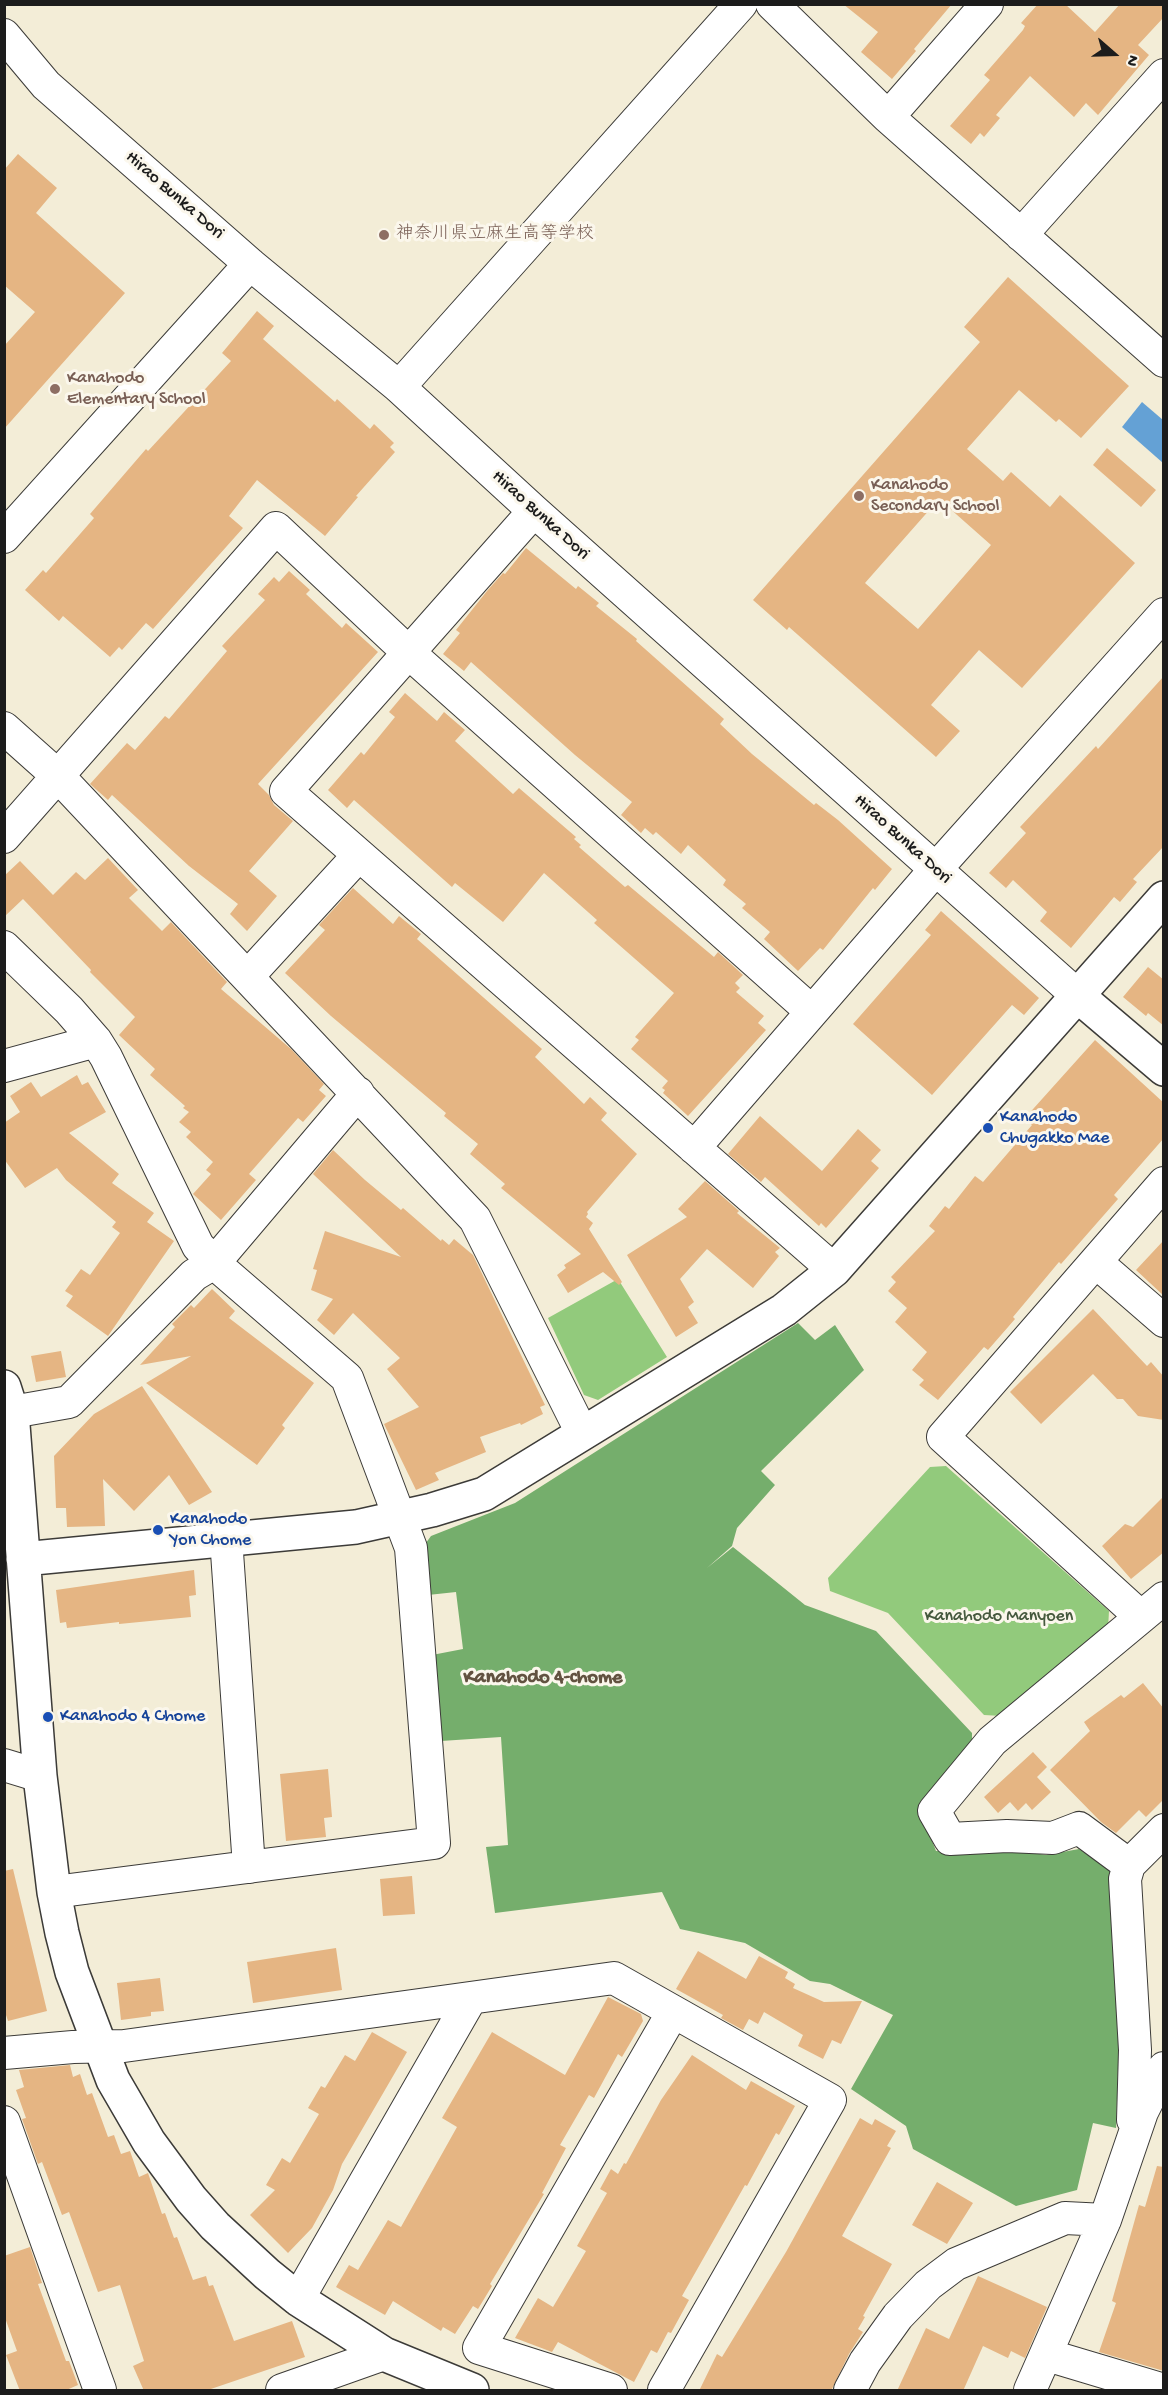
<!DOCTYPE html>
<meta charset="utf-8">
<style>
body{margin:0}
#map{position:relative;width:1168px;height:2395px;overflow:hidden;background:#f3edd7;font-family:"Gochi Hand",sans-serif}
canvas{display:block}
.frame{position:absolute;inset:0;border:6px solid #1c1c1c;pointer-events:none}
.north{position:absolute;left:1084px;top:24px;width:60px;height:60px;-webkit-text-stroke:4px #fbf7ec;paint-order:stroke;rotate:110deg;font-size:16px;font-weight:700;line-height:24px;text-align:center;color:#1c1c1c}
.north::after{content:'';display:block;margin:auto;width:21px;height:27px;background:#1c1c1c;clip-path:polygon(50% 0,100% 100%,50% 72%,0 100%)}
</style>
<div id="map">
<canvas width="1168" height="2395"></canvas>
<div class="frame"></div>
<div class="north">N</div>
</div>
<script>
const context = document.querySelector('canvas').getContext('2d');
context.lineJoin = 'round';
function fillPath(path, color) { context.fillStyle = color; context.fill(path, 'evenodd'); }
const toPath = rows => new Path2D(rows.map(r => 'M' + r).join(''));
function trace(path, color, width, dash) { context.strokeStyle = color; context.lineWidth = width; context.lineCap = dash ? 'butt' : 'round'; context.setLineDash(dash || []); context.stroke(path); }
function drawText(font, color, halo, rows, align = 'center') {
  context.font = font + ' "Gochi Hand","Klee One",sans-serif'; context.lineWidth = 6; context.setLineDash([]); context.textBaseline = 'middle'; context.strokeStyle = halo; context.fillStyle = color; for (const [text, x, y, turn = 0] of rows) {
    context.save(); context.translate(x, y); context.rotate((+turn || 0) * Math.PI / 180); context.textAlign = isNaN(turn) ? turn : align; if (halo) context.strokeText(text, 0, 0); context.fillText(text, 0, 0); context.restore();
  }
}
fillPath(toPath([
 [618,1279,667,1357,598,1400,584,1395,548,1318],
 [946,1466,1109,1611,1108,1629,1002,1716,984,1715,888,1613,830,1591,828,1578,930,1467]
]), '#92ca7c');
fillPath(toPath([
 [798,1323,815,1340,835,1325,864,1370,761,1471,775,1485,737,1528,732,1546,707,1568,733,1547,805,1605,876,1631,972,1733,972,1748,921,1811,936,1851,1028,1852,1046,1855,1079,1849,1112,1872,1120,2008,1116,2128,1093,2123,1077,2190,1016,2206,913,2149,906,2126,851,2089,893,2015,830,1984,810,1981,745,1943,680,1929,662,1892,495,1913,486,1847,508,1845,501,1737,441,1741,432,1655,463,1649,456,1592,428,1595,423,1547,431,1536,515,1503]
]), '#75ae6c');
fillPath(toPath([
 [1142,402,1163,420,1163,463,1122,427]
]), '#64a1d5');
fillPath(toPath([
 [843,4,952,4,914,49,916,51,892,79,861,52,878,32],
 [1038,4,1065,4,1095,32,1120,4,1164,4,1164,17,1138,45,1149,55,1098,115,1086,103,1074,117,1030,76,996,115,1000,118,984,137,980,133,971,144,950,126,990,80,984,75,1023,30,1025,26,1021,23],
 [18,154,57,188,36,213,125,293,4,429,4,346,35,312,4,285,4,170],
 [1008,277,1129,386,1081,438,1059,419,1056,422,1019,390,967,449,1003,481,1011,472,1050,507,1060,495,1135,563,1022,688,979,650,931,705,960,731,936,757,789,627,787,630,753,600,980,342,964,327],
 [939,499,991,545,918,629,865,583],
 [257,311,274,326,263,339,335,402,337,399,370,429,374,424,394,443,390,447,395,452,356,496,358,497,325,536,257,480,229,516,243,528,153,629,146,623,122,650,119,647,110,657,63,616,59,621,25,590,43,570,46,573,94,518,90,514,146,449,148,451,231,361,222,353],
 [1107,448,1156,490,1141,507,1093,465],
 [526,548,576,589,578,586,599,603,596,606,637,639,636,641,724,719,720,724,752,754,814,805,816,803,838,820,892,869,875,890,873,888,823,950,820,948,798,971,764,939,770,932,742,908,746,904,723,885,726,880,688,845,681,854,656,832,653,835,645,828,641,833,621,815,632,802,575,755,471,662,464,671,443,654,460,633,456,630,487,591,503,573,505,574],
 [289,571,310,590,306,594,342,628,346,623,378,652,258,784,269,795,274,805,293,821,249,871,277,896,247,931,230,914,238,904,189,866,112,795,108,800,90,784,127,743,135,750,165,716,169,719,227,651,222,646,265,600,258,594,274,577,279,582],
 [1164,676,1164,846,1133,879,1137,882,1120,902,1114,897,1071,948,1040,921,1047,912,1013,880,1006,888,989,873,1026,833,1020,827,1096,746,1098,749],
 [405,693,437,721,444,712,465,730,455,741,513,794,519,788,576,837,574,839,581,845,579,847,625,887,628,885,714,957,718,952,743,975,735,983,740,988,736,992,764,1016,758,1023,766,1030,688,1116,663,1093,665,1090,662,1088,668,1081,631,1049,639,1040,635,1037,674,993,594,923,597,920,544,873,503,922,455,883,452,887,354,800,347,808,328,790,361,752,364,755,395,717,389,712],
 [108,858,138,890,129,898,162,931,171,922,227,982,221,989,291,1049,324,1084,319,1090,326,1096,303,1122,298,1118,249,1174,256,1180,221,1220,193,1194,211,1174,206,1170,213,1162,186,1137,191,1132,179,1122,189,1112,183,1108,185,1106,150,1075,155,1069,119,1035,135,1017,90,972,91,970,23,899,4,917,4,876,20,861,53,895,76,872,85,880],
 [353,888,393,924,399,916,421,934,417,939,542,1049,535,1057,584,1104,590,1097,607,1113,601,1120,637,1154,587,1212,588,1214,586,1217,593,1223,589,1229,622,1282,619,1285,603,1272,568,1293,557,1275,566,1268,564,1265,581,1254,501,1188,505,1184,470,1154,478,1144,444,1116,446,1113,331,1016,285,973,325,930,319,925],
 [941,911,1039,998,1024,1015,1012,1005,932,1095,853,1024,931,935,925,930],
 [1148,967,1164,980,1164,1026,1148,1013,1146,1016,1123,997],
 [1095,1040,1164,1103,1164,1138,1114,1195,1118,1199,1061,1264,1059,1262,1013,1317,1015,1319,988,1350,984,1347,938,1400,919,1385,924,1380,912,1370,927,1352,895,1322,907,1308,888,1291,896,1282,891,1277,935,1231,929,1226,945,1206,949,1209,975,1176,983,1182,1032,1125,1025,1118],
 [77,1075,82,1085,88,1082,106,1112,69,1133,119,1174,112,1183,154,1213,147,1222,174,1241,108,1336,66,1306,73,1296,65,1291,81,1269,90,1275,120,1233,112,1227,116,1222,66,1180,57,1168,25,1188,4,1159,4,1123,20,1112,10,1096,31,1082,41,1097],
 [760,1116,822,1171,858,1129,881,1150,871,1161,879,1168,826,1228,821,1223,819,1226,765,1177,761,1182,728,1154],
 [333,1150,365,1180,401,1210,403,1208,441,1241,442,1239,449,1245,454,1239,473,1255,545,1405,540,1407,543,1414,521,1425,520,1423,480,1437,486,1452,435,1473,439,1480,416,1490,384,1424,419,1407,387,1369,400,1358,353,1313,334,1335,317,1320,333,1299,311,1290,317,1270,313,1269,325,1231,401,1257,313,1174],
 [705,1181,739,1211,737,1213,780,1248,775,1252,779,1256,753,1288,707,1249,680,1279,694,1302,688,1307,698,1323,676,1337,627,1255,687,1217,678,1209],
 [1164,1240,1164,1296,1136,1270],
 [212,1289,235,1311,229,1318,314,1383,282,1425,285,1428,257,1465,146,1383,191,1356,140,1365,175,1327,172,1324,191,1305,194,1308],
 [1093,1309,1147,1366,1151,1362,1164,1377,1164,1420,1138,1416,1123,1399,1117,1399,1093,1374,1041,1424,1010,1392],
 [61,1351,66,1377,36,1382,31,1356],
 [142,1386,212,1492,189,1505,169,1475,134,1511,103,1479,105,1526,67,1527,66,1508,56,1508,54,1456,94,1414],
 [1164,1496,1164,1552,1131,1579,1102,1546,1125,1524,1133,1527],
 [194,1570,196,1595,189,1596,191,1617,119,1624,119,1622,67,1628,66,1622,60,1623,56,1590],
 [1143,1683,1164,1709,1164,1799,1146,1817,1139,1810,1116,1833,1101,1822,1050,1770,1090,1731,1084,1722,1121,1695,1124,1698],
 [1033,1752,1047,1767,1037,1777,1051,1792,1032,1810,1026,1803,1018,1811,1010,1802,998,1813,984,1797],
 [328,1769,332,1817,324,1818,326,1837,286,1841,280,1774],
 [13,1869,47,2011,8,2021,4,2009,4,1871],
 [412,1876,415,1914,383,1916,380,1879],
 [336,1948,342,1990,253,2003,247,1962],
 [698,1951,746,1979,759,1956,788,1972,785,1978,795,1984,793,1988,824,2002,862,2001,841,2044,832,2040,823,2059,798,2046,803,2035,764,2012,758,2024,749,2019,743,2030,721,2018,723,2015,676,1989],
 [160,1978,164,2011,151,2012,151,2016,121,2020,117,1983],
 [608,1997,641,2014,643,2021,622,2057,618,2054,594,2098,589,2095,560,2145,566,2148,542,2193,544,2194,490,2284,492,2286,478,2309,473,2306,455,2334,443,2327,441,2331,393,2301,385,2315,336,2287,349,2265,358,2270,388,2220,401,2227,457,2127,442,2118,492,2032,565,2075],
 [372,2032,407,2052,342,2164,333,2190,312,2228,288,2253,250,2215,275,2190,266,2185,282,2158,290,2163,319,2114,308,2108,321,2086,325,2088,345,2055,355,2061],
 [692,2055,746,2090,751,2081,795,2106,779,2135,776,2133,747,2186,745,2185,682,2296,689,2300,671,2333,668,2332,657,2353,651,2350,634,2382,558,2342,552,2352,515,2338,538,2298,553,2307,586,2251,577,2246,607,2193,600,2189,611,2169,618,2174,624,2163,626,2164,661,2100],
 [70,2065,73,2077,80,2074,87,2095,92,2093,108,2137,114,2135,121,2154,130,2151,139,2177,148,2173,162,2214,165,2213,174,2238,177,2237,193,2280,206,2276,209,2286,213,2285,234,2341,292,2321,305,2357,205,2391,144,2391,133,2366,144,2361,120,2285,98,2292,69,2212,62,2215,42,2162,38,2164,22,2119,26,2118,16,2090,24,2087,19,2070],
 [860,2118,872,2125,875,2119,896,2131,887,2146,891,2148,842,2236,892,2264,863,2316,865,2317,858,2329,863,2332,849,2354,831,2391,699,2391,717,2354,722,2357,786,2252],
 [1157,2166,1164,2167,1164,2371,1099,2352,1116,2303,1112,2301,1139,2205,1145,2207],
 [937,2182,973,2203,947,2244,912,2225],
 [30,2247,42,2283,38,2284,66,2361,69,2361,78,2385,64,2391,20,2391,6,2355,17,2351,4,2315,4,2256],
 [978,2276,1047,2307,1025,2358,1011,2351,1008,2358,983,2346,963,2391,897,2391,926,2328,949,2339]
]), '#e5b583');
const street = toPath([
 [772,4,888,117,1164,361],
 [4,35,46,85,250,264,399,387,534,511,1078,996],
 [888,117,987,4],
 [1021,235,1164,75],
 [399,387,741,4],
 [534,511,286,791,834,1270],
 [4,537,250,264],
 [4,728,59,777,475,1219,582,1433],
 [4,837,276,528,408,652,811,1011],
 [4,947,69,1010,96,1041,106,1057,198,1246,214,1263,347,1378,411,1548,434,1843,54,1892],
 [248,976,359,855],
 [4,1066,96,1041],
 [694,1148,935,870,1164,614],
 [1096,1262,1164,1321],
 [12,1412,69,1402,194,1275,214,1263,358,1093],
 [226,1538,249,1867],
 [1141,1617,943,1437,1164,1183],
 [4,1765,40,1776],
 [1129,1865,1079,1828,1053,1838,1007,1836,950,1839,934,1811,992,1741,1164,1598],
 [4,2053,73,2047,124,2046,614,1978,830,2100,664,2390],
 [1133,2120,1135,2050,1125,1879,1129,1865,1164,1830],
 [4,2122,100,2390],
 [298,2299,471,1998],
 [1047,2355,1164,2390],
 [282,2390,384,2354],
 [611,2390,479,2348,673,2012],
 [850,2390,865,2362,898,2316,928,2285,956,2264,1065,2218,1105,2220],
 [1030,2390,1105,2220,1142,2112,1164,2068]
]);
const secondary = toPath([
 [1078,996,1164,1069],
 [4,1387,12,1412,40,1776,54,1892,62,1933,72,1972,113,2080,149,2142,191,2199,215,2226,267,2274,298,2299,384,2354,472,2390],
 [23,1559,356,1527,432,1510,484,1494,784,1310,834,1270,1164,898]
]);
trace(street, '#3c3b38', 34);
trace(secondary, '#3c3b38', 36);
trace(street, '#fff', 32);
trace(secondary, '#fff', 33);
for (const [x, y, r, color] of [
 [384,235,6,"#8d6e63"],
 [55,389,6,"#8d6e63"],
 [859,496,6,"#8d6e63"],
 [988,1128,6,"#1a4fb4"],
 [158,1530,6,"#1a4fb4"],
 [48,1717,6,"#1a4fb4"]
]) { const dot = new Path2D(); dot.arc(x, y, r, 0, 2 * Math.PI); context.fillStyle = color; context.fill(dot); trace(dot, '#fbf7ec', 2); }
drawText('18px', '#1c1c1c', '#fbf7ec', [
 ["Hirao Bunka Dori",174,196,41],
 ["Hirao Bunka Dori",540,516,42],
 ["Hirao Bunka Dori",902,840,42]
]);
drawText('18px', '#785e54', '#fbf7ec', [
 ["神奈川県立麻生高等学校",396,235],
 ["Kanahodo",67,379],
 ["Elementary School",67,400],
 ["Kanahodo",871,486],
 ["Secondary School",871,507]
], 'left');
drawText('18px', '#164399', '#fbf7ec', [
 ["Kanahodo",1000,1118],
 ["Chugakko Mae",1000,1139],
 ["Kanahodo",170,1520],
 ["Yon Chome",170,1541],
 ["Kanahodo 4 Chome",60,1717]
], 'left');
drawText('18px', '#45593e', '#fbf7ec', [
 ["Kanahodo Manyoen",999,1617]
]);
drawText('bold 20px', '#625240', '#fbf7ec', [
 ["Kanahodo 4-chome",543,1679]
]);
</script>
